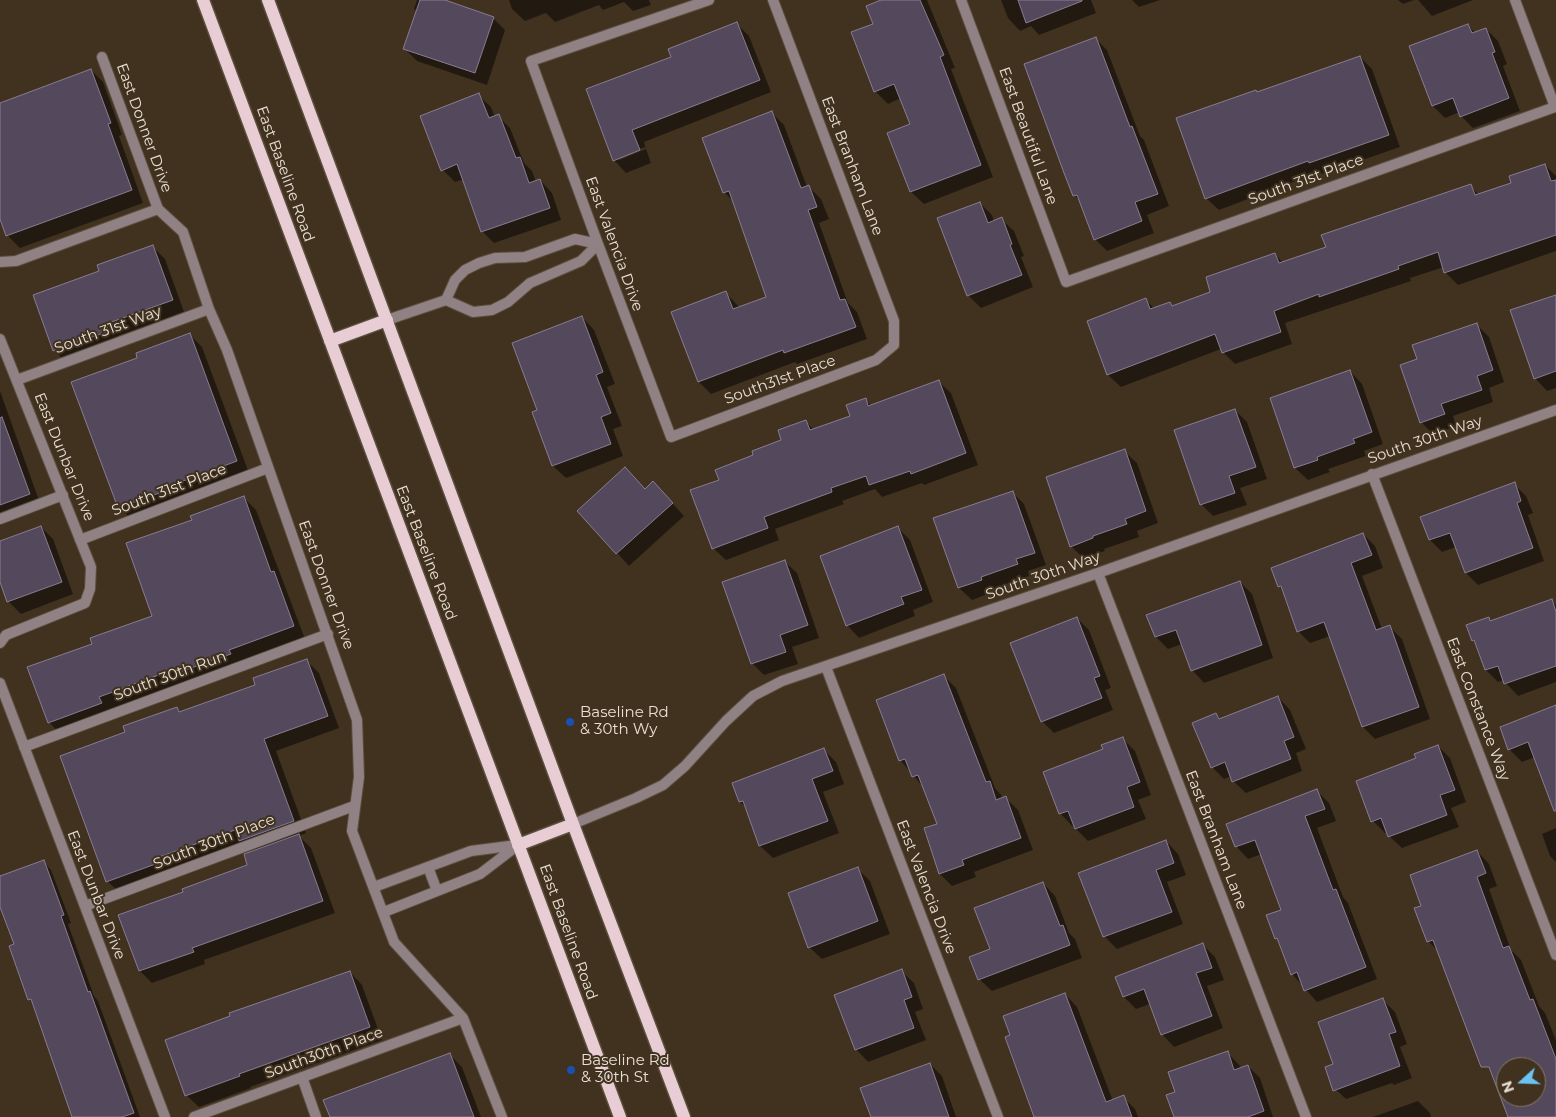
<!DOCTYPE html>
<style>
body{margin:0}
#map{position:relative;width:1556px;height:1117px;overflow:hidden;background:#413220;font-family:Montserrat,sans-serif}
canvas{display:block}
.north{position:absolute;left:1496px;top:1057px;width:50px;height:50px;box-sizing:border-box;background:#413220;border:1px solid #847868;border-radius:50%;rotate:250deg;font-size:14px;font-weight:700;line-height:20px;text-align:center;color:#e9e0d4}
.north::after{content:'';display:block;margin:auto;width:18px;height:22px;background:#6bc3f2;clip-path:polygon(50% 0,100% 100%,50% 72%,0 100%)}
</style>
<div id="map">
<canvas width="1556" height="1117"></canvas>
<div class="north">N</div>
</div>
<script>
const context = document.querySelector('canvas').getContext('2d');
context.lineJoin = 'round';
function fillPath(path, color) { context.fillStyle = color; context.fill(path, 'evenodd'); }
const toPath = rows => new Path2D(rows.map(r => 'M' + r).join(''));
function trace(path, color, width, dash) { context.strokeStyle = color; context.lineWidth = width; context.lineCap = dash ? 'butt' : 'round'; context.setLineDash(dash || []); context.stroke(path); }
function drawText(font, color, halo, rows, align = 'center') {
  context.font = font + ' Montserrat,sans-serif'; context.lineWidth = 4; context.setLineDash([]); context.textBaseline = 'middle'; context.strokeStyle = halo; context.fillStyle = color; for (const [text, x, y, turn = 0] of rows) {
    context.save(); context.translate(x, y); context.rotate((+turn || 0) * Math.PI / 180); context.textAlign = isNaN(turn) ? turn : align; if (halo) context.strokeText(text, 0, 0); context.fillText(text, 0, 0); context.restore();
  }
}
fillPath(toPath([
 [417,0,441,0,493,18,505,30,487,85,417,61,404,48,417,11,414,9],
 [509,0,649,0,651,5,633,11,624,2,603,10,599,5,555,22,546,13,525,21,512,9],
 [884,0,927,0,955,68,951,69,993,177,924,204,911,192,889,133,911,125,901,98,888,104,875,91,875,24],
 [1001,0,1091,0,1096,13,1039,35,1031,26,1020,31,1008,18],
 [1132,0,1160,0,1139,7],
 [1398,0,1414,0,1403,4],
 [1418,0,1473,0,1432,16],
 [737,24,749,36,771,92,644,142,646,149,645,147,619,157,619,160,646,149,651,163,626,173,614,160,673,58],
 [1468,25,1475,33,1486,29,1498,41,1507,64,1503,66,1520,111,1473,128,1461,116,1460,112,1445,118,1433,106],
 [1095,38,1107,50,1140,136,1144,140,1169,206,1147,215,1154,233,1107,251,1095,239,1080,201,1074,195],
 [1360,57,1372,69,1400,147,1322,174,1320,172,1219,210,1206,198,1258,93],
 [91,70,103,82,122,135,119,136,143,203,20,248,7,235,0,215,0,104],
 [478,95,491,107,495,117,498,116,510,128,524,163,532,171,536,182,540,180,552,193,561,220,494,243,482,231,464,179,455,182,443,170],
 [772,113,784,125,807,187,809,187,821,199,829,219,819,223,848,303,857,312,867,339,797,364,795,362,711,394,699,382,726,293,740,308,768,298,734,202,724,192],
 [1545,165,1556,176,1556,251,1458,285,1446,273,1444,267,1410,278,1411,281,1285,323,1292,344,1235,364,1223,352,1221,349,1121,387,1108,375,1088,321,1146,300,1155,309,1170,303,1173,306,1212,292,1275,254,1283,263,1327,248,1470,186,1479,195,1513,184],
 [980,203,992,215,994,222,1001,219,1014,231,1024,256,1021,257,1033,287,981,308,969,296,939,219],
 [152,246,165,259,184,312,118,336,120,343,67,363,54,350,101,271],
 [1556,296,1556,388,1547,391,1535,378],
 [582,317,594,330,615,384,607,387,622,426,613,429,623,456,566,478,553,466,534,412,539,410],
 [1476,324,1489,337,1504,382,1489,388,1493,402,1453,416,1456,426,1433,434,1421,422,1419,360],
 [190,335,202,347,249,473,131,519,119,507,139,359],
 [1350,371,1362,384,1383,444,1364,451,1366,456,1328,469,1330,472,1308,480,1295,468,1271,399],
 [938,381,951,393,978,465,924,485,922,483,882,497,875,489,842,501,844,504,775,529,779,540,726,560,713,548,720,480,755,456,783,441,806,422,814,430,852,417,865,400,872,406],
 [0,391,41,506,0,521],
 [1235,410,1247,422,1267,479,1240,488,1247,505,1213,516,1201,504],
 [1124,451,1137,463,1158,523,1137,531,1139,537,1104,549,1105,551,1083,558,1071,546],
 [653,482,684,516,629,566,579,511,645,490],
 [1514,484,1526,496,1533,513,1528,515,1544,561,1478,585,1466,573,1456,547,1442,552,1430,540],
 [1012,492,1024,504,1046,565,1028,571,1029,576,992,589,993,592,972,600,959,588,935,519],
 [244,498,256,510,305,639,111,709,113,716,61,735,49,722,94,644,154,616,193,520],
 [41,527,53,539,73,594,21,614,8,601,0,579,0,542],
 [898,528,910,540,933,602,913,610,915,616,859,638,847,625],
 [1363,534,1375,546,1383,568,1362,576,1382,629,1389,626,1402,639,1430,719,1375,739,1363,727,1330,636,1310,643,1298,631,1284,591,1279,586],
 [784,561,797,573,819,638,792,647,798,664,764,675,752,663],
 [1240,582,1252,594,1273,658,1204,683,1192,670,1182,644,1168,649,1156,637],
 [1551,600,1556,605,1556,682,1518,696,1506,683,1504,680,1498,682,1486,670,1477,645,1473,641,1467,626,1488,618,1492,622],
 [1077,618,1089,630,1111,688,1105,690,1113,710,1054,733,1042,721],
 [306,660,319,673,339,728,276,751,306,833,299,836,311,848,335,913,204,960,205,964,152,983,140,971,120,916,185,892,249,866,252,853,242,843,120,893,107,881,127,733,177,708,181,713,257,685],
 [943,675,956,688,995,788,1001,795,1003,799,1006,798,1018,810,1033,850,974,872,976,877,952,886,940,874,926,829,938,825,924,788,900,760],
 [1278,697,1290,710,1306,749,1296,753,1302,771,1246,793,1233,781,1232,776,1224,779,1212,767,1216,715,1221,719],
 [1556,706,1556,794,1535,757,1522,762,1509,749],
 [1122,738,1135,751,1151,795,1138,800,1146,819,1088,841,1076,829,1074,825,1072,826,1060,813,1104,750],
 [1438,746,1450,758,1466,802,1451,808,1459,827,1402,848,1389,836,1388,832,1385,833,1373,821,1417,759],
 [824,750,836,762,844,784,823,792,839,833,773,858,760,846,747,808,740,802,733,784],
 [1317,791,1329,803,1336,821,1317,828,1343,897,1348,903,1377,979,1317,1002,1292,974,1280,942,1276,938,1283,910,1262,854,1248,859,1236,846],
 [1556,828,1556,862,1550,856,1542,834],
 [1166,841,1178,854,1186,875,1167,882,1183,924,1117,949,1105,937,1080,874],
 [1477,851,1489,864,1497,886,1489,889,1511,950,1521,960,1539,1006,1545,1013,1556,1040,1556,1117,1509,1117,1488,1061,1439,952,1428,941,1423,907],
 [1506,1067,1536,1067,1536,1097,1506,1097],
 [43,861,51,870,71,923,68,924,94,996,98,1001,140,1117,73,1117,34,1004,29,999,15,945,0,903,0,877],
 [857,868,870,881,890,934,822,959,809,947],
 [1043,883,1055,896,1069,933,1075,939,1082,958,992,991,979,979,991,950],
 [1203,945,1215,957,1224,980,1207,986,1223,1028,1174,1047,1162,1034,1150,1004,1136,1009,1124,997,1116,978],
 [901,971,914,983,923,1009,915,1012,926,1040,868,1062,856,1049],
 [350,972,362,985,382,1040,250,1087,251,1088,199,1107,186,1095],
 [1065,994,1077,1007,1113,1101,1123,1097,1135,1109,1138,1117,1035,1117,1012,1035],
 [1383,1000,1395,1012,1407,1044,1400,1047,1412,1078,1394,1085,1392,1083,1346,1099,1333,1087,1335,1065],
 [1227,1052,1239,1065,1241,1068,1248,1066,1260,1078,1273,1117,1175,1117,1176,1092],
 [450,1055,462,1067,481,1117,331,1117],
 [930,1064,942,1076,956,1117,872,1117],
 [1418,1101,1430,1113,1431,1117,1373,1117]
]), '#0007');
const building = toPath([
 [420,0,445,0,494,17,475,73,403,49,420,0],
 [881,0,920,0,944,55,940,57,981,165,910,192,887,133,910,124,894,84,874,92,851,32,873,24,866,6,881,0],
 [1018,0,1082,0,1082,1,1026,23,1018,0],
 [737,22,760,80,632,130,640,150,613,161,586,89,671,57,668,49,737,22],
 [1468,24,1472,33,1486,28,1495,52,1492,53,1509,98,1460,117,1453,98,1432,106,1409,46,1468,24],
 [1096,37,1130,127,1132,126,1158,194,1135,202,1142,221,1094,240,1077,195,1073,196,1064,173,1024,64,1096,37],
 [1360,56,1389,135,1309,163,1308,161,1205,199,1176,118,1256,90,1257,92,1360,56],
 [91,69,111,123,108,124,132,190,6,236,0,219,0,103,91,69],
 [479,93,489,118,499,114,516,158,520,157,529,183,540,179,550,208,481,232,457,164,441,171,420,116,479,93],
 [772,111,801,188,809,185,817,207,808,210,840,300,845,299,856,327,784,353,783,350,698,382,671,312,726,291,733,309,766,297,729,191,723,193,702,138,772,111],
 [1545,164,1551,181,1556,180,1556,235,1444,273,1438,252,1398,266,1399,269,1319,297,1319,294,1274,311,1281,332,1222,353,1215,334,1107,375,1087,321,1146,298,1150,309,1170,302,1172,306,1210,292,1206,277,1275,253,1279,263,1326,247,1321,235,1471,184,1475,195,1511,183,1509,176,1545,164],
 [980,202,988,223,1002,217,1012,244,1010,245,1022,275,967,296,937,218,980,202],
 [153,245,173,300,106,324,109,331,53,351,33,295,99,271,97,265,153,245],
 [1556,295,1556,371,1534,379,1510,310,1556,295],
 [582,316,603,372,596,375,611,413,601,417,611,444,552,466,532,412,537,410,512,343,582,316],
 [1477,323,1493,370,1477,376,1482,390,1441,404,1445,414,1420,423,1400,365,1417,359,1412,345,1477,323],
 [190,333,237,461,172,485,173,488,118,508,71,382,137,358,136,353,190,333],
 [1350,370,1372,432,1353,439,1355,443,1317,457,1318,460,1294,468,1270,398,1350,370],
 [939,380,966,453,911,474,910,471,869,485,866,476,831,488,832,492,764,517,768,528,712,549,690,490,719,480,715,470,753,455,752,451,781,440,778,430,806,420,810,430,850,416,846,405,866,398,868,406,939,380],
 [1235,409,1256,467,1229,476,1235,493,1200,505,1174,430,1235,409],
 [2,417,30,494,0,505,0,418,2,417],
 [1125,449,1146,511,1125,519,1127,524,1093,536,1093,538,1070,547,1046,477,1125,449],
 [625,467,645,489,653,481,673,503,616,554,577,511,625,467],
 [1515,482,1521,501,1517,503,1533,548,1465,573,1450,533,1429,540,1420,517,1515,482],
 [1013,491,1035,553,1016,559,1018,564,981,577,982,580,958,588,933,518,1013,491],
 [244,496,271,572,274,571,294,626,229,650,231,654,177,673,175,669,99,697,102,703,48,723,27,667,92,644,90,638,152,616,126,543,192,520,190,516,244,496],
 [41,526,62,582,7,602,0,582,0,541,41,526],
 [898,526,922,590,901,597,904,604,846,626,820,556,898,526],
 [1363,533,1372,555,1351,563,1376,630,1390,625,1419,707,1362,727,1324,622,1297,632,1281,586,1278,587,1271,568,1363,533],
 [785,560,808,625,780,635,786,652,751,664,722,582,785,560],
 [1240,581,1262,645,1191,671,1176,630,1155,637,1146,615,1240,581],
 [1552,599,1556,612,1556,666,1504,684,1498,666,1485,670,1474,640,1472,641,1466,625,1489,617,1490,621,1552,599],
 [1077,617,1100,676,1094,678,1102,698,1041,722,1010,643,1077,617],
 [307,659,328,716,264,739,294,821,239,841,235,830,159,857,161,862,106,882,60,756,125,732,123,726,177,707,179,712,255,685,253,678,307,659],
 [944,674,986,782,990,781,996,800,1006,796,1021,838,962,860,964,865,939,874,924,828,937,824,918,775,912,777,905,759,899,761,876,700,944,674],
 [1278,696,1294,737,1284,741,1291,759,1232,782,1225,762,1211,768,1192,723,1216,713,1219,719,1278,696],
 [1556,705,1556,811,1554,811,1528,742,1508,750,1500,727,1556,705],
 [1123,737,1140,782,1127,787,1134,807,1075,829,1068,811,1059,814,1043,772,1103,749,1101,745,1123,737],
 [1438,745,1455,790,1440,795,1447,815,1388,837,1381,818,1371,822,1356,781,1416,758,1414,754,1438,745],
 [824,748,833,771,812,779,828,821,759,846,743,801,739,802,732,783,824,748],
 [1317,789,1325,809,1305,816,1333,890,1336,889,1366,967,1304,991,1297,972,1291,975,1277,938,1275,939,1266,915,1281,910,1255,840,1235,847,1226,824,1317,789],
 [299,834,323,901,192,948,194,952,139,971,118,915,183,892,182,889,247,865,244,854,299,834],
 [1166,840,1174,863,1156,870,1172,912,1103,937,1078,873,1166,840],
 [1477,850,1486,873,1477,877,1503,948,1509,946,1530,1000,1533,999,1556,1059,1556,1117,1508,1117,1489,1067,1481,1067,1433,940,1427,942,1414,908,1421,906,1410,875,1477,850],
 [1506,1067,1536,1067,1536,1097,1506,1097,1506,1067],
 [44,860,64,915,61,916,88,992,90,991,134,1113,122,1117,72,1117,31,999,28,1000,9,946,14,944,0,907,0,876,44,860],
 [858,867,878,921,808,948,788,893,858,867],
 [1043,882,1060,926,1063,925,1070,945,978,980,969,957,990,949,974,908,1043,882],
 [1203,943,1212,968,1196,973,1212,1016,1161,1035,1144,989,1123,997,1115,977,1203,943],
 [902,969,912,997,904,1000,914,1028,855,1050,834,995,902,969],
 [350,971,370,1027,239,1074,240,1076,185,1096,165,1040,230,1016,229,1013,350,971],
 [1065,993,1106,1102,1124,1095,1132,1117,1034,1117,1005,1037,1010,1035,1003,1016,1065,993],
 [1383,998,1396,1032,1389,1034,1400,1066,1333,1091,1325,1067,1333,1064,1318,1022,1383,998],
 [1228,1051,1234,1070,1248,1065,1264,1111,1248,1117,1174,1117,1166,1095,1175,1092,1168,1072,1228,1051],
 [450,1053,474,1117,330,1117,323,1100,450,1053],
 [930,1063,949,1117,871,1117,860,1088,930,1063]
]);
fillPath(building, '#54485c');
trace(building, '#897c92', 1);
const minor = toPath([
 [709,0,531,61,598,244,671,437,876,360,894,345,894,321,773,0],
 [961,0,1066,282,1555,107,1515,0],
 [102,57,158,209,183,232,209,309,227,350,357,720,359,777,352,831,394,942,463,1018,502,1117],
 [0,262,16,261,158,209],
 [446,300,455,280,465,270,479,263,495,258,525,257,575,239,598,244],
 [387,320,446,300,473,312,492,310,508,302,530,283,581,261,598,244],
 [0,339,91,567,90,589,85,603,6,635,0,643],
 [17,380,209,309],
 [1372,474,1556,955],
 [0,519,63,495],
 [80,540,268,468],
 [1098,573,1306,1117],
 [826,667,998,1117],
 [0,683,165,1117],
 [24,747,328,634],
 [573,824,636,798,663,785,685,766,726,721,753,696,782,681,1098,573,1556,410],
 [428,867,437,891],
 [374,887,471,851,517,845],
 [85,906,354,806],
 [384,912,480,874,518,845],
 [302,1077,316,1117],
 [194,1117,463,1018]
]);
const primary = toPath([
 [203,0,620,1117],
 [268,0,573,824,684,1117],
 [330,341,387,320],
 [518,845,573,824]
]);
trace(minor, '#5c4e3d', 12);
trace(primary, '#5c4e3d', 15);
trace(minor, '#8f8184', 10);
trace(primary, '#e9cdd4', 12);
for (const [x, y, r, color] of [
 [570,722,5,"#1a4fb4"],
 [571,1070,5,"#1a4fb4"]
]) { const dot = new Path2D(); dot.arc(x, y, r, 0, 2 * Math.PI); context.fillStyle = color; context.fill(dot); trace(dot, '#413220', 2); }
drawText('15px', '#e9e0d4', '#413220', [
 ["East Donner Drive",144,128,70],
 ["East Beautiful Lane",1028,136,70],
 ["East Branham Lane",852,166,69],
 ["East Baseline Road",285,174,70],
 ["South 31st Place",1306,180,-20],
 ["East Valencia Drive",614,244,70],
 ["South 31st Way",108,330,-20],
 ["South31st Place",780,380,-20],
 ["South 30th Way",1425,440,-19],
 ["East Dunbar Drive",64,457,68],
 ["South 31st Place",169,490,-21],
 ["East Baseline Road",426,553,69],
 ["South 30th Way",1043,576,-19],
 ["East Donner Drive",326,585,70],
 ["South 30th Run",170,676,-20],
 ["East Constance Way",1478,709,69],
 ["East Branham Lane",1216,840,69],
 ["South 30th Place",214,842,-21],
 ["East Valencia Drive",926,887,69],
 ["East Dunbar Drive",96,895,69],
 ["East Baseline Road",568,932,70],
 ["South30th Place",324,1053,-20]
]);
drawText('15px', '#e9e0d4', '#413220', [
 ["Baseline Rd",580,713],
 ["& 30th Wy",580,730],
 ["Baseline Rd",581,1061],
 ["& 30th St",581,1078]
], 'left');
</script>
